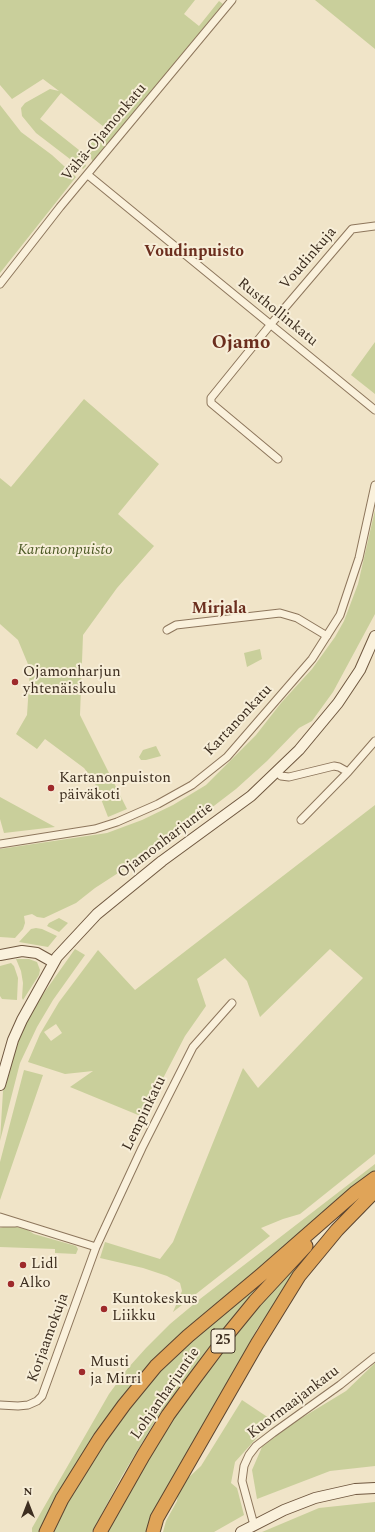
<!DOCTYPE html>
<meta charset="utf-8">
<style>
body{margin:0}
#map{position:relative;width:375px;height:1532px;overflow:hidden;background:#f0e4c8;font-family:Spectral,serif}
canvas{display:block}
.north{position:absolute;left:8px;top:1484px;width:40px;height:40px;-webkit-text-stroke:3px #f7eed8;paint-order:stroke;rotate:0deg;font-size:11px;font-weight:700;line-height:16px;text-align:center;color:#3d2e20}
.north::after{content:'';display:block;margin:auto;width:14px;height:18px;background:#3d2e20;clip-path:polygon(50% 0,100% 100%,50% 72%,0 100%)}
</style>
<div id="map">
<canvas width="375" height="1532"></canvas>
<div class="north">N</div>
</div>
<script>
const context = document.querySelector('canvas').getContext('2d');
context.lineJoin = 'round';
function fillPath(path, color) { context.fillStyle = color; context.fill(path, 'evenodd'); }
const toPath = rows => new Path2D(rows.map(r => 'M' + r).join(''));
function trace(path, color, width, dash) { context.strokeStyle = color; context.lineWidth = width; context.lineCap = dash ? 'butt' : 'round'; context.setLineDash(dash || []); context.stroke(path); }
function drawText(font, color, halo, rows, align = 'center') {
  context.font = font + ' Spectral,serif'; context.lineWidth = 4; context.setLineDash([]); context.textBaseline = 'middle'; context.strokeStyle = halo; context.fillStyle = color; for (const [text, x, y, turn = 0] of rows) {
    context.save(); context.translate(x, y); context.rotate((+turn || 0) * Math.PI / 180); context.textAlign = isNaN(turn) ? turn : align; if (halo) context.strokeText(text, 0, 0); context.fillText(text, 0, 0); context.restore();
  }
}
fillPath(toPath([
 [0,0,195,0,184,14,199,26,219,1,223,4,93,163,89,153,89,146,104,127,61,93,40,119,79,150,86,166,83,169,36,133,22,116,21,108,25,103,50,89,59,91,43,79,12,99,0,85],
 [315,0,375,0,375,49],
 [0,105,21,132,52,155,76,177,0,273],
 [375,342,375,394,351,375],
 [84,399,159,464,118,514,154,546,117,588,83,635,80,715,127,809,108,817,94,781,84,768,45,739,37,749,16,734,27,715,30,669,18,640,0,624,0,478,11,487],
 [375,510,375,614,333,692,312,721,299,728,267,761,236,789,172,838,95,888,76,903,44,918,37,917,32,914,24,916,25,923,23,929,15,938,0,937,0,849,107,833,142,820,173,805,206,785,256,735,281,703,312,669,335,637,344,621,358,584],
 [260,649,262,659,247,667,244,653],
 [156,746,161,756,146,760,141,760,139,757,143,750],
 [0,797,55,827,4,833,0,819],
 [375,805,375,1154,300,1214,283,1219,261,1228,270,1236,173,1312,182,1291,180,1283,167,1276,143,1268,100,1258,105,1242,160,1259,173,1242,243,1068,258,1088,363,978,330,949,260,1017,247,981,225,958,197,979,206,1006,185,1036,143,1117,70,1087,93,1071,65,1074,28,1062,40,1034,59,1002,98,950,135,990],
 [56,1024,62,1033,51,1041,44,1032],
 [59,918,68,923,59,932,47,926,49,923],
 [36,928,42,929,57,936,48,947,19,942,31,929],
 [75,949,85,955,53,1000,37,1027,20,1063,0,1141,3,1091,17,1041,34,1007],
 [16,959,29,959,37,962,40,970,39,975,23,1000,22,998,23,983,21,971],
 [11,963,14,966,18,978,17,1000,2,999,0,996,0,966],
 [24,1070,43,1075,0,1200,0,1162],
 [375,1164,375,1171,363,1180,156,1360,42,1532,32,1532,32,1528,109,1394,128,1368,146,1348,170,1324,200,1299],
 [339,1222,306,1259,257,1329,147,1532,106,1532,154,1446,222,1350,293,1267],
 [3,1227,17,1227,26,1229,34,1234,76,1246,78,1249,76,1254,55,1253,55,1249,0,1247,0,1228],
 [300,1245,222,1333,160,1413,122,1476,92,1532,50,1532,91,1459,167,1359],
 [375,1363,375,1466,330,1471,257,1499,252,1470,262,1447,290,1425,346,1391],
 [242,1400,275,1422,262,1432,235,1462,231,1483,237,1488,244,1515,214,1532,163,1532,166,1521,177,1501,178,1493,187,1479,201,1466],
 [375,1502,375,1532,262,1532,319,1508]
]), '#c9cf9b');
const street = toPath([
 [88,175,375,410],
 [0,284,60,207,232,0],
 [278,459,211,403,211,398,271,324,352,229,375,226],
 [167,630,176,625,280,613,297,618,327,636],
 [277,772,281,776,289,777,334,766,339,767,348,772],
 [301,820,348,772,375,741],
 [0,844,95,829,117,822,158,804,192,785,227,757,312,659,340,615,359,558,375,485],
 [0,1217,96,1247],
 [0,1223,15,1223],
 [0,1405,18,1406,28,1405,37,1401,42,1396,96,1247,142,1148,193,1047,232,1003],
 [254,1525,242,1481,244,1466,249,1455,256,1446,273,1433,340,1385,375,1357]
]);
const secondary = toPath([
 [0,955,22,951,37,953,53,962],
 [0,1085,13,1040,22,1020,57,957,97,914,162,861,251,796,299,750,338,703,360,670,375,636],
 [241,1532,284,1510,315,1498,355,1489,375,1488]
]);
const highway = toPath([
 [46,1532,62,1499,100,1438,124,1405,156,1366,188,1336,261,1275,356,1192,375,1178],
 [100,1532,143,1456,168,1415,195,1378,228,1334,255,1301,306,1246],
 [153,1532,157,1518,257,1344,299,1276,337,1230,375,1191]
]);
trace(street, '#8d765c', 9);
trace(secondary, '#6f573f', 12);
trace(highway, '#5b4430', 15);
trace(street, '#faf1dc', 7);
trace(secondary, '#faf1dc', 10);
trace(highway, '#e0a458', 13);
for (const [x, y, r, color] of [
 [15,682,4,"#9e2a2b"],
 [51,788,4,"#9e2a2b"],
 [23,1265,4,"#9e2a2b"],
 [11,1284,4,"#9e2a2b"],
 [104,1309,4,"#9e2a2b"],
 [82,1372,4,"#9e2a2b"]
]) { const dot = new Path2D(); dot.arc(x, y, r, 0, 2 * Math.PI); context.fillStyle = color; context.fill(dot); trace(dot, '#f7eed8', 1.5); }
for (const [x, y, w] of [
 [223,1341,24]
]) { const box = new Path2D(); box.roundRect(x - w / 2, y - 12, w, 24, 3); context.fillStyle = '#f7eed8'; context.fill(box); trace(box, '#3d2e20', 1); }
drawText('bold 14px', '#3d2e20', null, [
 ["25",223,1341]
]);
drawText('15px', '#3d2e20', '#f7eed8', [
 ["Vähä-Ojamonkatu",105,133,-50],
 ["Voudinkuja",309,259,-49],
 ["Rusthollinkatu",277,313,39],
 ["Kartanonkatu",239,721,-47],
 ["Ojamonharjuntie",166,841,-37],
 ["Lempinkatu",145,1114,-64],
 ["Korjaamokuja",49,1338,-70],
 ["Lohjanharjuntie",166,1394,-55],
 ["Kuormaajankatu",294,1403,-37]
]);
drawText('italic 15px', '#4d5a26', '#f7eed8', [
 ["Kartanonpuisto",65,551]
]);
drawText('15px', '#3d2e20', '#f7eed8', [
 ["Ojamonharjun",23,673],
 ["yhtenäiskoulu",23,690],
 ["Kartanonpuiston",59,779],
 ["päiväkoti",59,796],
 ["Lidl",31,1265],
 ["Alko",19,1284],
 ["Kuntokeskus",112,1300],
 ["Liikku",112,1317],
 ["Musti",90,1363],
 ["ja Mirri",90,1380]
], 'left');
drawText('bold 16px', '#6b2e1e', '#f7eed8', [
 ["Voudinpuisto",194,253],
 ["Mirjala",219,610]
]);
drawText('bold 19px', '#6b2e1e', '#f7eed8', [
 ["Ojamo",241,344]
]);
</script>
